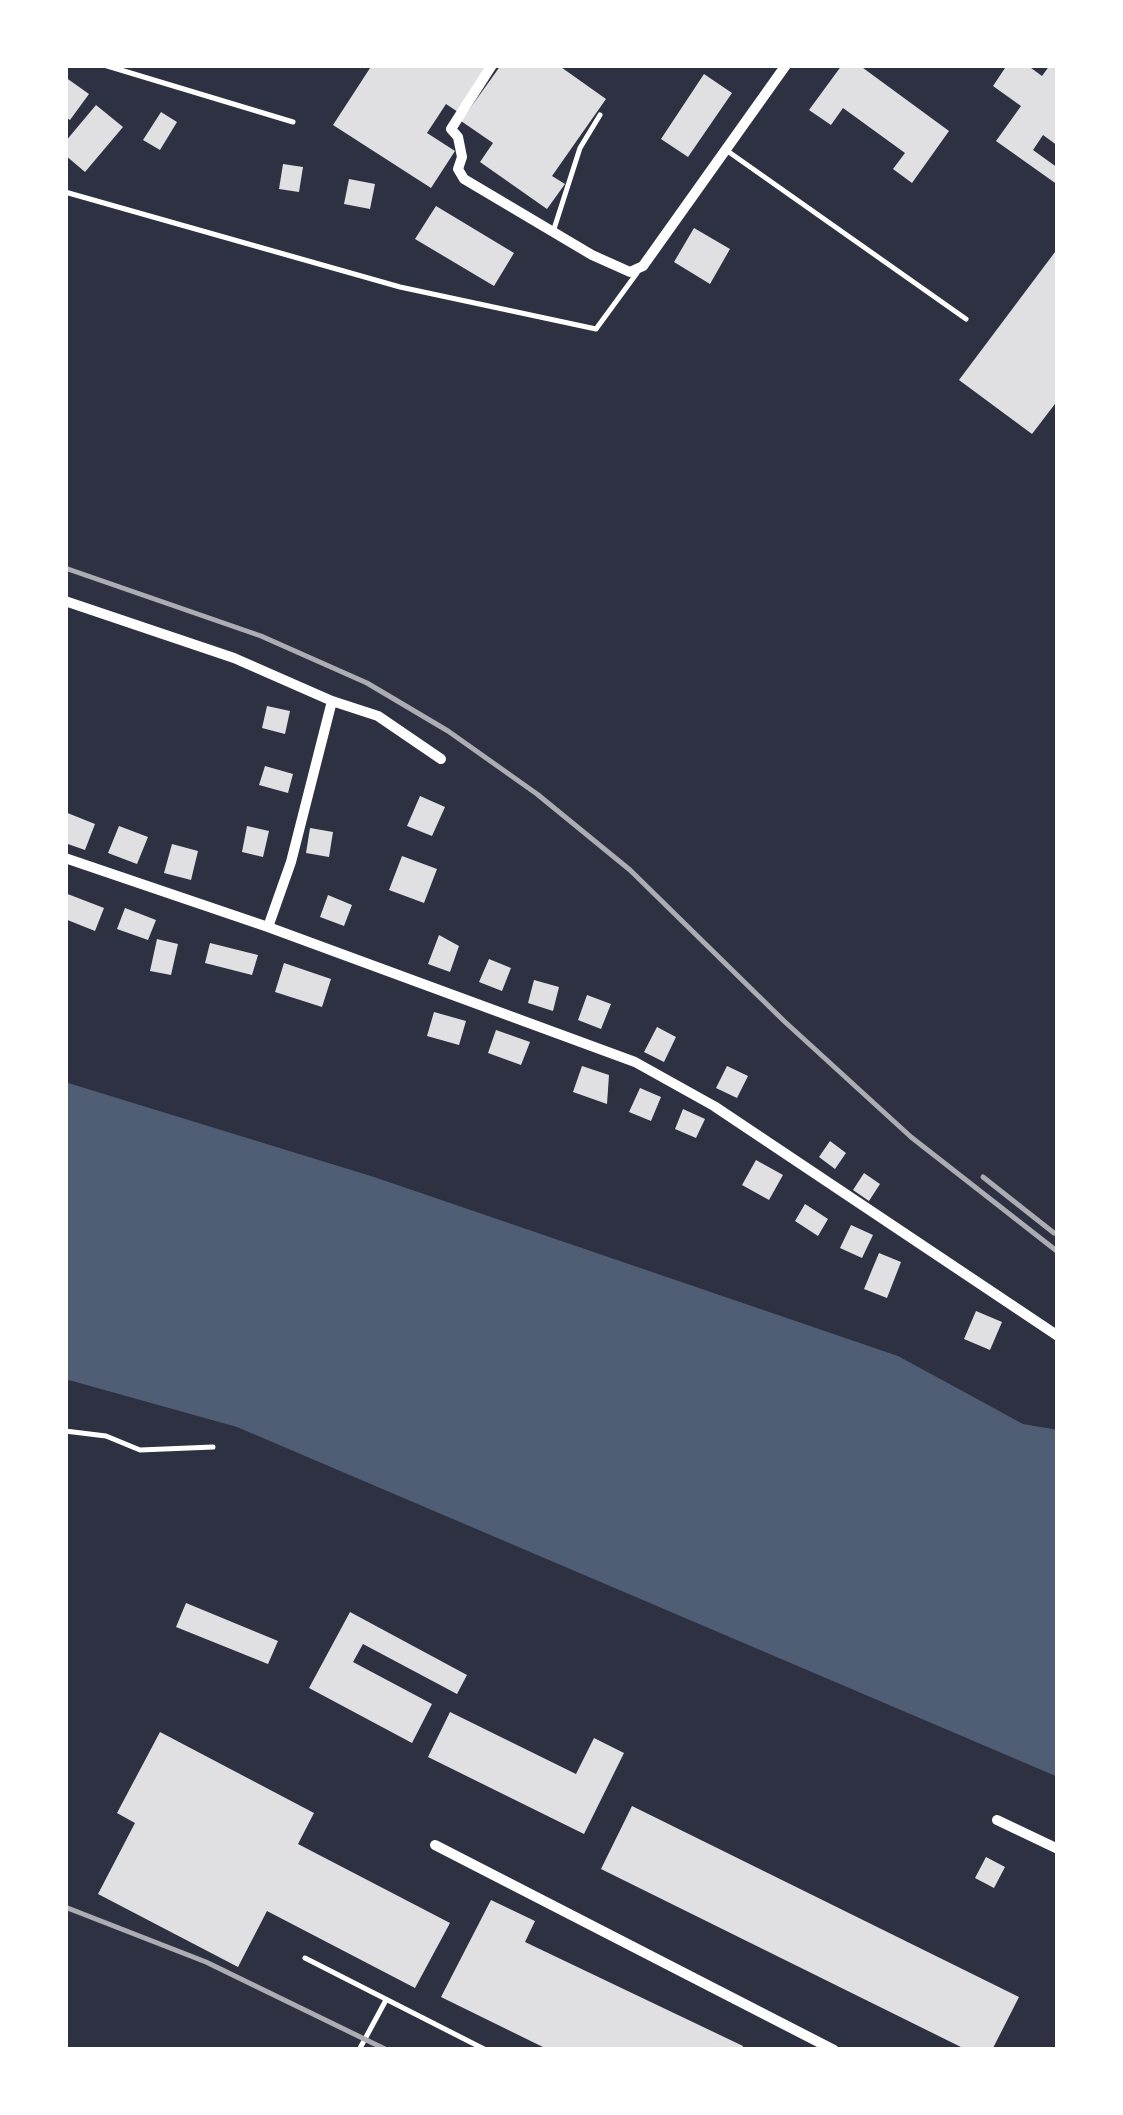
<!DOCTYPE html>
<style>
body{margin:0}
#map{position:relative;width:1123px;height:2115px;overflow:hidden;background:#2d3142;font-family:Mulish,sans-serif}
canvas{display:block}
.frame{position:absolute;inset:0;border:68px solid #fff;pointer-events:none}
</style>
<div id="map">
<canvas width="1123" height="2115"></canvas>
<div class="frame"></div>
</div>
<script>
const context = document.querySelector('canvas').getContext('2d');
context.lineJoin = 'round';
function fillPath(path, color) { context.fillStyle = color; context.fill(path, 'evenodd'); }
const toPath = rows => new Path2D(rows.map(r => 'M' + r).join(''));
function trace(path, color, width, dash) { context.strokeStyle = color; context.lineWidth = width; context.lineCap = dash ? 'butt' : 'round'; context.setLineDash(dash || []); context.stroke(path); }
fillPath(toPath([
 [65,1082,374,1177,898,1356,1023,1424,1058,1430,1058,1777,237,1427,65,1379]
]), '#4f5d75');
fillPath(toPath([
 [372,65,487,65,458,112,446,104,427,133,455,151,431,188,333,125],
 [501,65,558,65,606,99,552,176,565,184,547,209,480,162,493,143,461,121],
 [842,65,859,65,949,131,912,183,893,169,905,153,843,108,831,125,809,110],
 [1007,65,1027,65,1042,76,1050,65,1058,65,1058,146,1043,135,1033,150,1058,168,1058,185,996,141,1021,106,993,86],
 [704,74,732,93,688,157,661,139],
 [65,77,89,94,70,120,65,117],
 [96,105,123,127,85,172,65,155,65,142],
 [161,112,177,122,160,150,143,140],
 [283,164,303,167,299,192,279,189],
 [349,179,375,184,370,209,344,204],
 [436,206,514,253,494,286,415,239],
 [694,228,730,249,710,284,674,262],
 [1058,248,1058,400,1032,434,959,380],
 [267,706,290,711,285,734,262,728],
 [265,766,293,774,288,793,259,785],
 [420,796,445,807,432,836,407,826],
 [65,812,95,824,85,850,65,843],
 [119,826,148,837,137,864,108,853],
 [247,826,269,831,263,857,242,852],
 [310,828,333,832,329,857,306,853],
 [172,844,198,851,191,880,164,873],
 [402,856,437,869,424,903,389,890],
 [65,893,104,908,95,931,65,919],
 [328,895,352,905,344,926,320,917],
 [125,908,156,920,148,940,117,929],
 [439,935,459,946,450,972,428,964],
 [157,939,178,944,171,975,150,971],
 [210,943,258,955,252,975,205,963],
 [489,959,511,968,502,991,479,982],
 [284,963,331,979,322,1007,275,992],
 [534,980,559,987,553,1011,528,1003],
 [587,995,611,1004,601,1029,578,1020],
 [434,1012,466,1021,459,1045,427,1036],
 [657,1027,676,1037,664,1062,644,1052],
 [496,1030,530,1042,521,1065,488,1053],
 [582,1066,609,1075,607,1104,573,1092],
 [727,1066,748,1076,737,1098,716,1088],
 [640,1088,661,1097,651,1121,629,1112],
 [683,1109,705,1119,696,1138,675,1129],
 [830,1141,846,1153,835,1169,819,1157],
 [756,1160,783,1175,769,1200,742,1185],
 [864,1173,880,1184,869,1201,853,1190],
 [805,1204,828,1219,818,1236,795,1221],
 [851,1225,873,1235,862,1258,840,1248],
 [879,1253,901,1262,887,1298,864,1289],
 [976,1311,1002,1322,990,1350,964,1339],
 [186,1603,278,1641,268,1664,176,1627],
 [350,1612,467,1675,457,1694,363,1644,353,1662,432,1704,412,1743,309,1688],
 [450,1712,576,1774,594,1738,624,1753,584,1834,428,1757],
 [160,1732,314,1813,298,1844,450,1923,415,1988,267,1911,238,1967,98,1894,135,1823,117,1813],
 [632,1806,1019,1997,992,2050,967,2050,601,1869],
 [986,1857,1005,1867,994,1888,975,1878],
 [491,1900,535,1921,525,1942,743,2046,741,2050,549,2050,441,1997]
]), '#e0e0e3');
trace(toPath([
 [104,65,293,122],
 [726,150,966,319],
 [65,192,400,287,596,329,637,273],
 [553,232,580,148,600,115],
 [65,1431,106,1436,140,1450,213,1447],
 [305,1958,486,2050],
 [359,2050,386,2000]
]), '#fff', 5);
trace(toPath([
 [492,65,451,129,458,137,462,157,458,169,464,179,592,255,630,272,643,266,786,65],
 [65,601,234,658,332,701,378,716,441,759],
 [65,858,268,927,635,1062,714,1106,1058,1336],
 [268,927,291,862,332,701],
 [997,1820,1058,1849],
 [435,1845,834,2050]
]), '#fff', 10);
trace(toPath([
 [65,568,261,636,367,683,448,731,537,794,630,870,784,1021,911,1137,1058,1252],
 [983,1177,1054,1233],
 [65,1907,206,1962,387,2050]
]), '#abadb3', 5);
</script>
